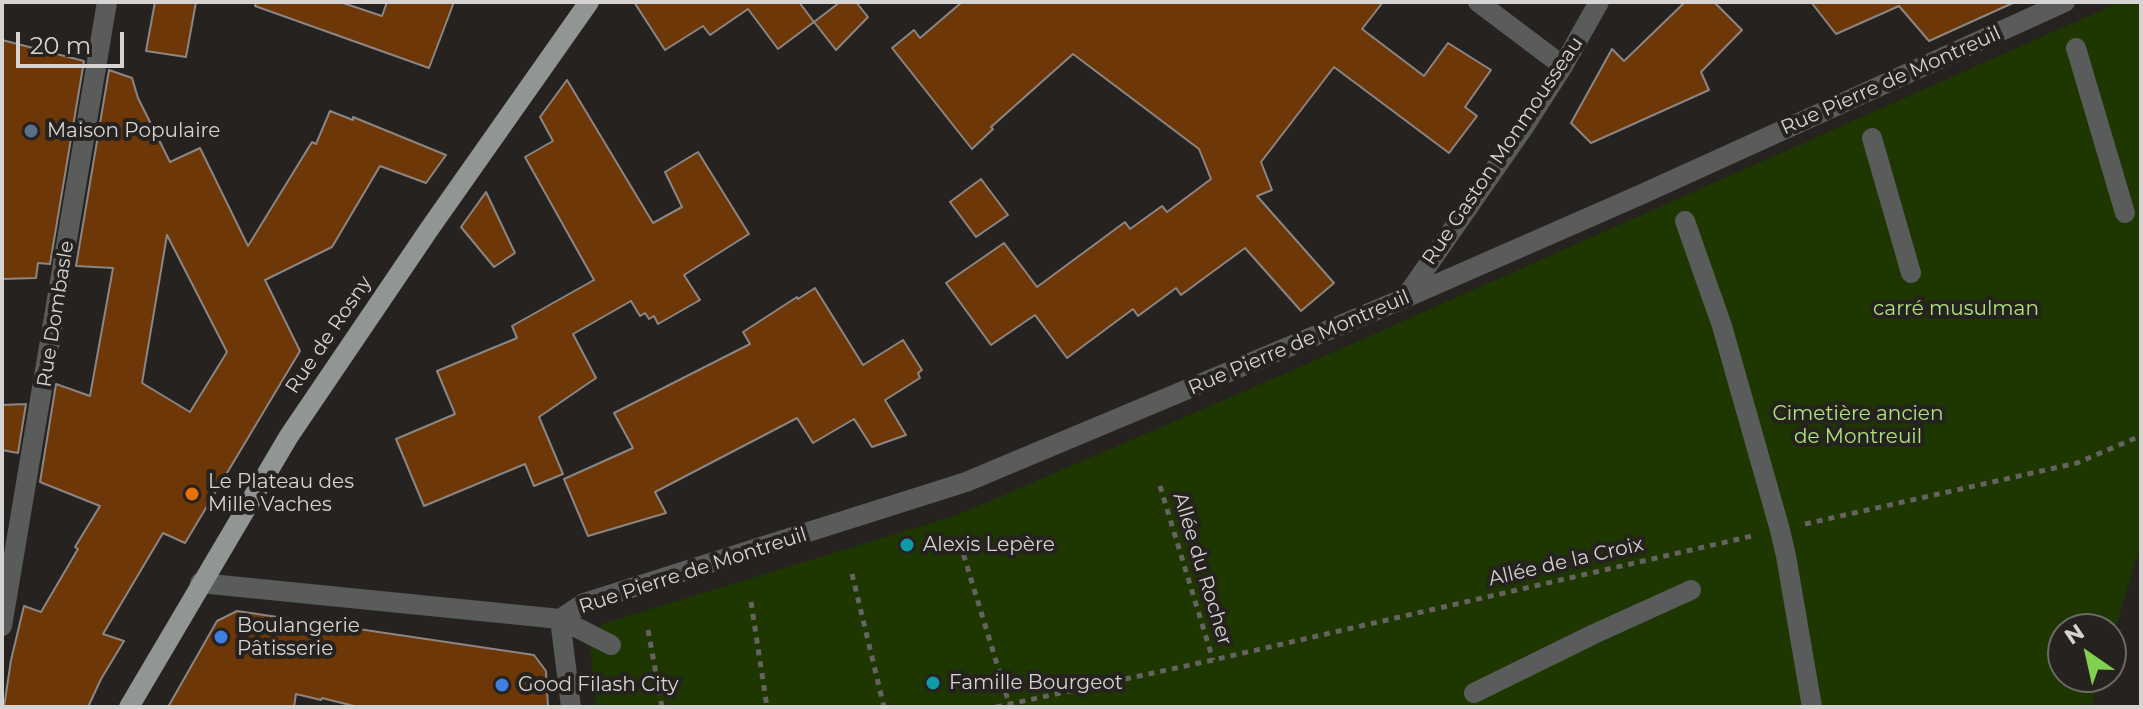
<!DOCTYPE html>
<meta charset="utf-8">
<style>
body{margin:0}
#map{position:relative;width:2143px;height:709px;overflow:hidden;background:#262220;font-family:Montserrat,sans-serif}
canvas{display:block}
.frame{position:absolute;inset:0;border:4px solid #d6d4d2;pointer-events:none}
.north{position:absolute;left:2047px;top:613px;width:80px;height:80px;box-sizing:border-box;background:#262220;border:2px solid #6c6967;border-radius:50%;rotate:326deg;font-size:22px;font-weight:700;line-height:32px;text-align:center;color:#d6d4d2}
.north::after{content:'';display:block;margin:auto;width:28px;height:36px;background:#82d04f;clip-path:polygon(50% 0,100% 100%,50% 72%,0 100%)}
.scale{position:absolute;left:16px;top:32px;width:108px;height:36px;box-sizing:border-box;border:4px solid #d6d4d2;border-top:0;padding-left:10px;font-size:24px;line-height:28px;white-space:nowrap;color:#d6d4d2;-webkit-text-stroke:6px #262220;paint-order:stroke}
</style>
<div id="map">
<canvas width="2143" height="709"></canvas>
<div class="frame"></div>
<div class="north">N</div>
<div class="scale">20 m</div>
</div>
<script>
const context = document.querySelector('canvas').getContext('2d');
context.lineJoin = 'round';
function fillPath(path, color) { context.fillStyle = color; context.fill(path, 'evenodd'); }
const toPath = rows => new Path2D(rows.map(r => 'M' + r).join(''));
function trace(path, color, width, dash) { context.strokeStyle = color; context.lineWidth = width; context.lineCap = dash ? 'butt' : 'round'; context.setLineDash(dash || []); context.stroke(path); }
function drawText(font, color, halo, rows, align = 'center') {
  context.font = font + ' Montserrat,sans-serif'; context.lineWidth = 8; context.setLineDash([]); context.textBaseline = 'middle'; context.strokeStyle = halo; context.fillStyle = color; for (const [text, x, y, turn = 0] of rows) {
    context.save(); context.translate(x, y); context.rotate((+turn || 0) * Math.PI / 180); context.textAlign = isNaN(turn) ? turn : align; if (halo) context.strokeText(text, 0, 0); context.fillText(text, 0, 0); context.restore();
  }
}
fillPath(toPath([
 [2120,2,2141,2,2141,544,2111,642,2111,629,2063,629,2063,677,2100,677,2091,707,596,707,590,648,602,624,957,515,1291,371]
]), '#1e3600');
const building = toPath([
 [155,2,196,2,186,57,146,51,155,2],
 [256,2,340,2,382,16,387,2,454,2,429,68,255,6,256,2],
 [634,2,799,2,814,22,778,49,748,9,710,35,703,26,665,50,634,2],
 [840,2,856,2,868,17,836,50,814,22,840,2],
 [962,2,1383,2,1362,29,1424,76,1448,43,1491,70,1465,107,1477,116,1449,153,1334,67,1261,162,1272,190,1257,196,1334,283,1301,311,1245,248,1181,295,1176,288,1138,316,1133,309,1067,358,1035,315,991,345,946,283,1004,243,1037,287,1125,222,1130,229,1162,206,1167,212,1211,179,1199,149,1073,54,991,127,993,129,972,149,892,48,914,30,920,38,962,2],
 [1685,2,1714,2,1742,30,1701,72,1709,90,1591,143,1571,123,1612,49,1624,61,1685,2],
 [1811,2,2015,2,1929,41,1899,6,1836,34,1811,2],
 [2,40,84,61,50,264,38,263,36,278,2,279,2,40],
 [109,70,132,78,138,98,170,162,200,148,248,246,312,142,316,144,330,111,353,120,353,117,446,155,426,183,380,166,332,247,265,280,300,351,185,543,163,533,103,634,124,641,101,679,88,707,4,707,11,660,24,606,41,612,78,549,75,547,100,506,40,482,56,384,90,396,113,268,76,266,109,70],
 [167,235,227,352,190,412,142,383,167,235],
 [567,80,653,223,682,207,665,172,698,152,749,234,684,275,700,300,658,324,654,316,649,319,645,313,640,316,631,301,573,334,596,378,539,417,563,474,534,486,525,464,424,506,396,439,455,414,437,371,517,338,512,326,594,280,525,157,553,141,540,117,567,80],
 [981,179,1008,215,976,237,950,202,981,179],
 [486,192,515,253,494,267,461,227,486,192],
 [815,288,863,365,903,340,922,370,918,373,920,378,885,400,906,435,872,447,854,419,813,443,797,418,655,492,666,513,588,536,564,479,633,448,614,413,750,344,743,332,797,297,798,299,815,288],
 [26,404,18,453,2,450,2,405,26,404],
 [237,611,534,655,546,671,548,707,358,707,322,698,321,700,296,694,294,707,168,707,217,621,237,611]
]);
fillPath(building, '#6e3707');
trace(building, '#8b8684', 2);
trace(toPath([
 [1160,486,1213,660],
 [1805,524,2077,463,2138,437],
 [960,543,1010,707],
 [852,574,884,707],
 [751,602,767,707],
 [648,630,662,707],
 [996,707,1213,660,1752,536]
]), '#656260', 5, [6, 6]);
trace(toPath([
 [1478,2,1563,66],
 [2076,48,2125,213],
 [1872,138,1911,273],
 [1685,221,1722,326,1780,530,1786,556,1812,707],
 [1405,298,1524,127,1563,66,1599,2],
 [200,583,560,619,611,645],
 [560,619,584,603,966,482,1405,298,1640,195,2065,2],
 [560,619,571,707],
 [2,626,107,2],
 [1474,693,1594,634,1691,590]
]), '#5a5c5b', 20);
trace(toPath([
 [129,707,289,436,430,228,589,2]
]), '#919593', 20);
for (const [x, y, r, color] of [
 [31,131,8,"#5c6f8a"],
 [192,494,8,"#e8710a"],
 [907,545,8,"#0f9aa8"],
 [221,637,8,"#3f7fe0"],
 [933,683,8,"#0f9aa8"],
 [502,685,8,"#3f7fe0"]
]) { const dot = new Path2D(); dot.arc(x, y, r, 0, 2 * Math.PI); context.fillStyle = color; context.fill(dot); trace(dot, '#262220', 3); }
drawText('20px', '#d6d4d2', '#262220', [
 ["Rue Pierre de Montreuil",1891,81,-24],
 ["Rue Gaston Monmousseau",1503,151,-56],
 ["Rue Dombasle",56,314,-81],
 ["Rue de Rosny",329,335,-56],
 ["Rue Pierre de Montreuil",1299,343,-23],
 ["Allée de la Croix",1566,562,-13],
 ["Allée du Rocher",1202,569,73],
 ["Rue Pierre de Montreuil",693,571,-18]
]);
drawText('20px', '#d6d4d2', '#262220', [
 ["Maison Populaire",47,131],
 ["Le Plateau des",208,482],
 ["Mille Vaches",208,505],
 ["Alexis Lepère",923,545],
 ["Boulangerie",237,626],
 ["Pâtisserie",237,649],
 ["Famille Bourgeot",949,683],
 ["Good Filash City",518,685]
], 'left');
drawText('20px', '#aee57a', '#262220', [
 ["carré musulman",1956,309],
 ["Cimetière ancien",1858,414],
 ["de Montreuil",1858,437]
]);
</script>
